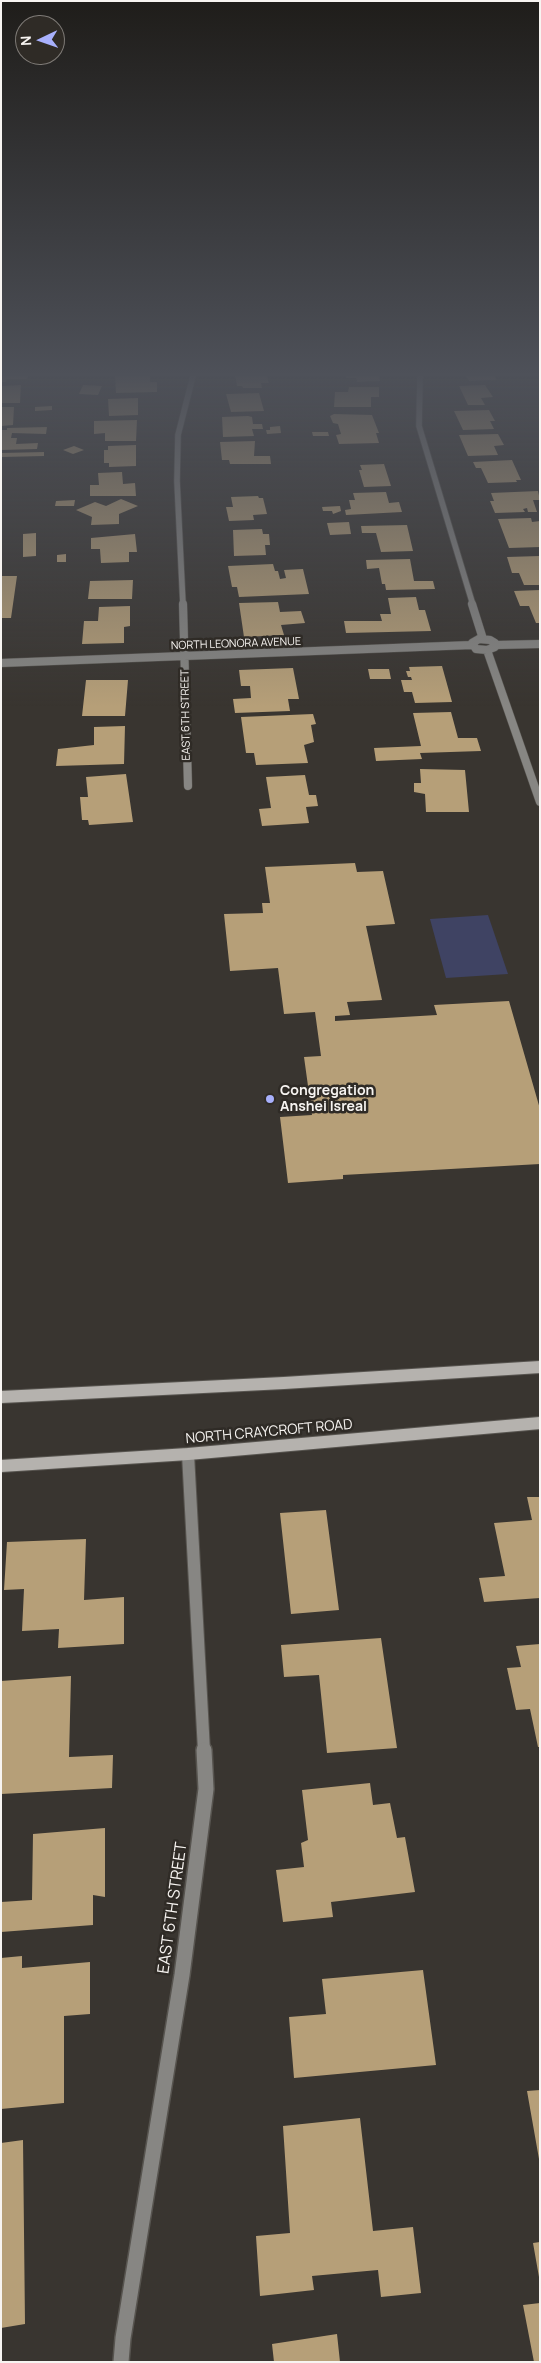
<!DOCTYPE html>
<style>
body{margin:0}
#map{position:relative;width:541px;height:2363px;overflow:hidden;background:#393530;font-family:Manrope,sans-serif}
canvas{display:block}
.frame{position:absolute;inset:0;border:2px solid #f7f4f1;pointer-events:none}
.north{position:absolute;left:15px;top:15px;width:50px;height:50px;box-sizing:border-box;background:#2f2b26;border:1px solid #7f7b77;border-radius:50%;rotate:267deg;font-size:14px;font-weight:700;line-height:20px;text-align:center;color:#f7f4f1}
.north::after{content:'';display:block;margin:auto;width:18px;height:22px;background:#a8b0fc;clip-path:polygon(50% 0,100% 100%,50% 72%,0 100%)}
</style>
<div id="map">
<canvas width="541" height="2363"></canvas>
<div class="frame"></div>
<div class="north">N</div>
</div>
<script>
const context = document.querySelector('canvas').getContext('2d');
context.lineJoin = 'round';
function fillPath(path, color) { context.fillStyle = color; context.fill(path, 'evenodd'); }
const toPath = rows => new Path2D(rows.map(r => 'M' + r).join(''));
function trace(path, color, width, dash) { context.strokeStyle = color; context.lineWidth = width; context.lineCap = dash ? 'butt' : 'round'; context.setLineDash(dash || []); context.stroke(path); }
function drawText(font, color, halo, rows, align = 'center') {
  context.font = font + ' Manrope,sans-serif'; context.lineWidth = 5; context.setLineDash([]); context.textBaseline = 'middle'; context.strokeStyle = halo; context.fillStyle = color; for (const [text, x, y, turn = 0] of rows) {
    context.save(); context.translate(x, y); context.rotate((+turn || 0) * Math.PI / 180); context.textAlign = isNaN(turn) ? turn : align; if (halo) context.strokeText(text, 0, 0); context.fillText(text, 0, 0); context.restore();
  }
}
fillPath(toPath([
 [488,915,508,974,446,978,430,919]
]), '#3f4363');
fillPath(toPath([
 [1,376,28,376,27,379,7,379,6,382,1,382],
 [115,376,150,376,150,382,157,382,157,392,116,393],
 [235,376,267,376,269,383,261,383,262,388,243,388,242,386,237,386],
 [346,376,379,376,380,381,357,382,356,378,346,378],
 [466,376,494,376,497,380,469,381],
 [21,385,20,403,1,403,1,386],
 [83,385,102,386,98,395,79,394],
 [485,385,493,397,481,398,485,405,468,405,459,386],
 [349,387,379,387,379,397,371,397,371,407,334,407,335,392,348,392],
 [259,393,264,411,231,412,226,394],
 [138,398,138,415,109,416,108,399],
 [52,406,52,410,35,411,35,407],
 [1,407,14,407,13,425,1,426],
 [489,410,495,421,490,421,494,429,463,430,454,411],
 [334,414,372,415,379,433,376,433,379,443,339,444,336,435,341,434,338,424,333,423,330,416],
 [248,416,252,417,253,424,262,424,263,429,252,429,254,436,223,437,222,417],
 [137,420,136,441,105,441,105,433,94,434,94,421],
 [280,426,281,433,267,434,266,430,270,430,270,427],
 [47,427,46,434,12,433,11,438,17,438,16,444,38,443,37,449,1,450,1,430,7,430,7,428],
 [312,432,328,432,329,436,313,436],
 [498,434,504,445,494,446,498,455,468,456,459,435],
 [255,441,254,456,270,456,271,464,230,464,229,460,222,460,220,442],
 [136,445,136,466,109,467,109,463,104,463,104,450,108,450,108,446],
 [74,446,84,450,73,454,63,450],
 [44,452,44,456,1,457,1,453],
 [512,460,521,480,516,480,517,482,488,483,481,468,476,468,473,462],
 [384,464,391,486,364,487,359,470,362,470,360,465],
 [122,472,123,484,135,483,136,496,90,496,90,485,99,485,98,473],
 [538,491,540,500,533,500,537,512,528,512,527,508,523,509,525,512,495,513,490,501,494,501,491,493],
 [386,492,389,503,399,502,402,512,346,515,345,510,351,509,349,500,355,500,353,493],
 [258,496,259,498,263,498,267,514,253,515,254,520,229,521,226,507,233,507,231,497],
 [121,499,138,506,119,514,119,524,91,525,92,517,76,510,95,502,106,506],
 [75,500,74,506,55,506,56,501],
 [340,506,341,511,333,514,332,511,323,511,322,507],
 [531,518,532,522,540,521,540,547,509,548,498,519],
 [349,522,351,534,330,535,327,523],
 [407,525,413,551,381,552,376,533,362,533,361,526],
 [262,529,263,534,269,534,270,545,265,545,266,555,234,556,233,530],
 [36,533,36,556,23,557,23,534],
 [135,534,137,552,129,552,129,562,101,563,100,549,91,549,91,538],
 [66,554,66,562,57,562,57,555],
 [540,556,540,585,524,585,519,573,512,573,507,557],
 [410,559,414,581,433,581,435,589,386,590,385,584,382,584,379,568,367,569,366,560],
 [273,564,275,571,278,571,280,579,286,578,284,570,303,569,309,594,239,597,237,587,232,587,228,566],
 [1,576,17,576,11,618,1,618],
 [133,580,132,599,88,599,90,581],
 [540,590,540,623,536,623,529,606,520,606,514,591],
 [416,597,419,610,425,610,431,631,346,633,344,621,382,621,380,614,391,614,388,598],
 [278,602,280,612,301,611,305,623,281,625,284,635,244,637,239,603],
 [130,606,130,626,124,627,124,643,82,644,84,621,98,621,99,607],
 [442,666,452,702,415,703,412,692,404,692,401,680,412,680,411,677,408,677,406,671,410,671,409,667],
 [293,668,299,699,288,699,290,711,235,713,233,699,251,698,250,686,241,686,239,670],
 [368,669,389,669,391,679,370,679],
 [86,680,128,680,125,716,82,716],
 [451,712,458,738,477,738,481,751,420,753,422,759,376,761,374,748,421,746,413,713],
 [313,714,316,724,311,725,314,742,304,745,308,763,256,765,254,753,246,753,241,717],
 [125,726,124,764,56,766,58,749,94,745,94,727],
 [420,769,465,770,469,812,426,812,425,794,414,792,414,783,421,783],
 [126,774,133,822,89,825,88,820,82,820,80,797,88,797,86,777],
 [305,775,309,795,316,795,318,806,306,807,309,823,262,826,259,809,271,808,266,777],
 [355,863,357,872,383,871,395,924,366,926,382,1000,347,1002,350,1015,335,1016,335,1021,437,1015,434,1005,509,1001,540,1109,540,1164,343,1175,343,1179,288,1183,280,1117,312,1115,304,1057,321,1056,315,1012,284,1014,278,968,230,971,224,914,263,913,262,903,270,903,265,867],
 [527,1497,540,1497,540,1598,484,1602,479,1578,505,1576,494,1523,532,1520],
 [326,1510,339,1610,291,1614,280,1513],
 [86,1539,84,1600,124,1597,124,1644,58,1648,59,1629,22,1631,24,1589,4,1590,7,1542],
 [381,1638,397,1748,327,1753,319,1675,284,1677,281,1645],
 [540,1644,540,1747,538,1747,530,1709,516,1710,507,1668,521,1667,516,1646],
 [71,1676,69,1757,113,1755,112,1788,1,1794,1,1681],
 [370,1783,373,1805,390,1803,397,1838,405,1837,415,1892,331,1902,333,1917,283,1922,276,1870,304,1867,301,1843,308,1840,302,1790],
 [105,1828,105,1897,93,1895,93,1925,1,1932,1,1902,32,1900,33,1834],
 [22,1956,22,1968,90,1962,90,2014,64,2016,64,2103,1,2109,1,1958],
 [423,1970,436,2065,294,2078,289,2017,326,2014,322,1979],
 [540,2090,540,2159,539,2159,527,2091],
 [360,2118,373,2231,413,2227,421,2293,381,2297,378,2270,312,2276,314,2290,260,2296,256,2236,290,2233,283,2126],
 [23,2140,25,2324,1,2328,1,2143],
 [540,2242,540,2277,539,2277,533,2243],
 [540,2303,540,2362,534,2362,523,2305],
 [337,2334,340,2362,274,2362,272,2344]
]), '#b69f78');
const streetFar3 = toPath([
 [420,376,419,426,473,605],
 [183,605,177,481,178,435,193,376]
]);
const streetFar2 = toPath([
 [183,604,188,786],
 [472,604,483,639],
 [479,639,490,640,495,643,495,647,487,650,476,649,472,643,479,639],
 [496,645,540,644],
 [487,650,540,802],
 [1,663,472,645]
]);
const streetFar1 = toPath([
 [188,1454,204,1751]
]);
const street = toPath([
 [121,2362,123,2338,182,1975,206,1789,204,1750]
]);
const secondary = toPath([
 [1,1397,284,1383,540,1367],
 [1,1466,188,1454,540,1423]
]);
trace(streetFar3, '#57544f', 7);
trace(streetFar2, '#57544f', 9);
trace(streetFar1, '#57544f', 14);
trace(street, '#57544f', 18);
trace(secondary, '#57544f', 14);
trace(streetFar3, '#878683', 5.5);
trace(streetFar2, '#878683', 8);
trace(streetFar1, '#878683', 12);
trace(street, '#878683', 15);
trace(secondary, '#b5b2ae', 12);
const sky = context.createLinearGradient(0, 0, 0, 707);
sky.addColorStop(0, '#1f1d1a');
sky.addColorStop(0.53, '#4e5159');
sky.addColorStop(1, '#4e515900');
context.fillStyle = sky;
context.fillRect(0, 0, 541, 707);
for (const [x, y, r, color] of [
 [270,1099,5,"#a8b0fc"]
]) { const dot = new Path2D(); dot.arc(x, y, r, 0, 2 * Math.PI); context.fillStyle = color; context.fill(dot); trace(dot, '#2f2b26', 2); }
drawText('11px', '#f7f4f1', '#2f2b26', [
 ["NORTH LEONORA AVENUE",236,644,-2],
 ["EAST 6TH STREET",186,715,-91]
]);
drawText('bold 14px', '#f7f4f1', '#2f2b26', [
 ["Congregation",280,1091],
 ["Anshei Isreal",280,1107]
], 'left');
drawText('14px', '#f7f4f1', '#2f2b26', [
 ["NORTH CRAYCROFT ROAD",269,1432,-5]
]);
drawText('16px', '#f7f4f1', '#2f2b26', [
 ["EAST 6TH STREET",173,1908,-82]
]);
</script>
